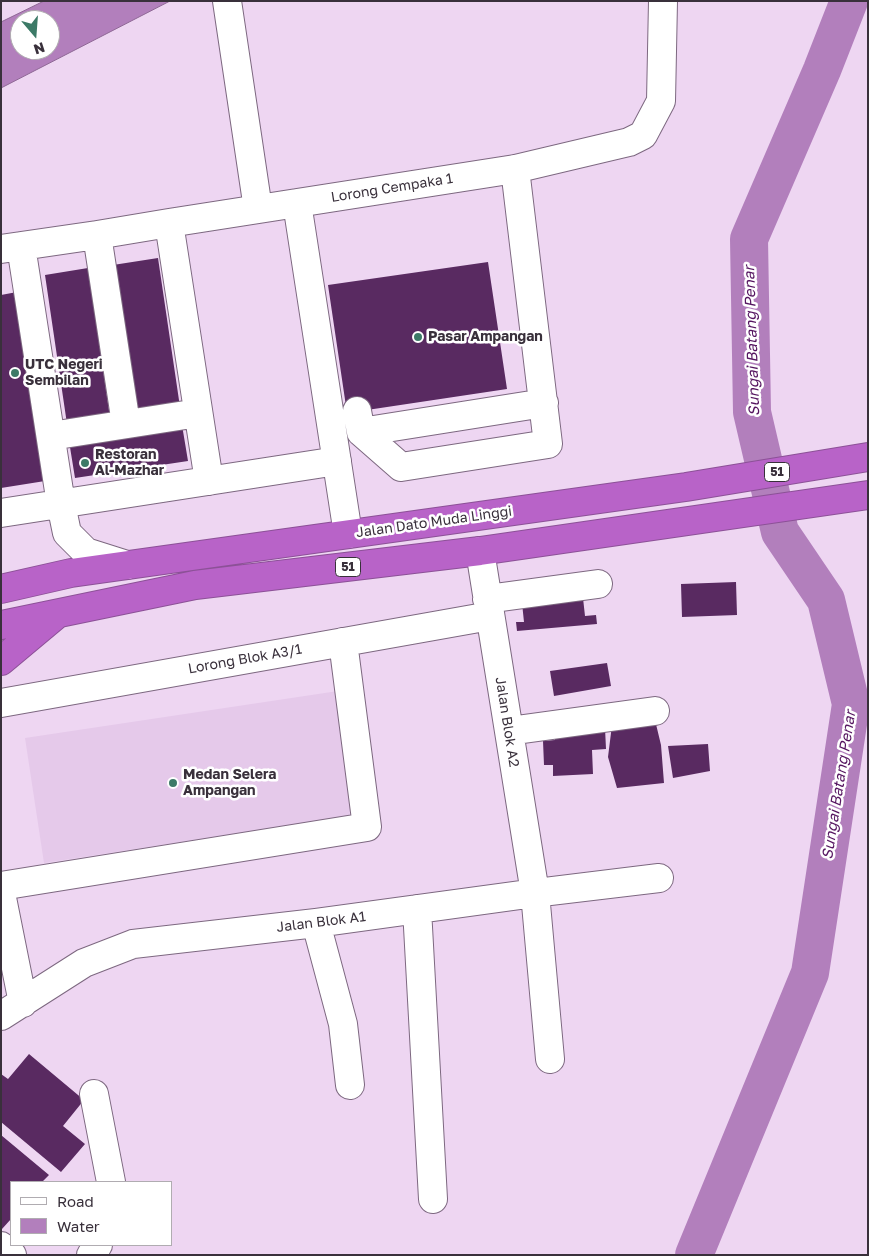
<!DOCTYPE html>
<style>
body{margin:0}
#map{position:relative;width:869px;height:1256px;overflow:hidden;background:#eed6f2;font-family:"Golos Text",sans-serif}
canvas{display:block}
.frame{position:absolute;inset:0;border:2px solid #39303b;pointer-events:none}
.legend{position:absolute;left:10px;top:1181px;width:162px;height:65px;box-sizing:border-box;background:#fff;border:1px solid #b0acb1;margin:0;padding:6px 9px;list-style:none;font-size:15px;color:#39303b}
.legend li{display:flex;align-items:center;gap:10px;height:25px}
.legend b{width:25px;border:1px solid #b0acb1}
.north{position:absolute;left:10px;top:10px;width:50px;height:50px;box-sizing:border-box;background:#fff;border:1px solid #b0acb1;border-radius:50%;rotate:162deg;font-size:14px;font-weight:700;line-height:20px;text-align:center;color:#39303b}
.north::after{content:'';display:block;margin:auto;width:18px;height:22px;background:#3c7a67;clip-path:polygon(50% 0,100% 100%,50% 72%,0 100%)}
</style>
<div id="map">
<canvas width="869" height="1256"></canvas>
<div class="frame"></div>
<ul class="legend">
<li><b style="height:6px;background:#fff"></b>Road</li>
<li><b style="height:14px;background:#b27fbc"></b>Water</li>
</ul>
<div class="north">N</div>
</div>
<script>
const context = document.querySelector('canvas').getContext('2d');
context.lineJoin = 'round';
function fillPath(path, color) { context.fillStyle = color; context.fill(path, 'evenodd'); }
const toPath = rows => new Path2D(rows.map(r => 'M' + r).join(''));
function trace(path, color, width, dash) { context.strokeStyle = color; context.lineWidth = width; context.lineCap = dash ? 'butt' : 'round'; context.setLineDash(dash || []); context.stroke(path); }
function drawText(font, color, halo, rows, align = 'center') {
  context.font = font + ' "Golos Text",sans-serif'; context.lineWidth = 5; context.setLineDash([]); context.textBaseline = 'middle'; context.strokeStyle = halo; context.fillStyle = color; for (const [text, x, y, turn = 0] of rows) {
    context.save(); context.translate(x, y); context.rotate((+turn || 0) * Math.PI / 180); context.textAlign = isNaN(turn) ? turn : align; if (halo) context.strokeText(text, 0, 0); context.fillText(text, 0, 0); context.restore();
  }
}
fillPath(toPath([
 [338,691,357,815,44,863,25,738]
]), '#e5c9ea');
const water = toPath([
 [44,1,170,1,1,88,1,22,44,1],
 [20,20,50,20,50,50,20,50,20,20]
]);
fillPath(water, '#b27fbc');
trace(water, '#8e6795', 1);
trace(toPath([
 [694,1255,810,973,851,704,826,600,780,532,752,412,749,239,822,70,849,1]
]), '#b27fbc', 38);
fillPath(toPath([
 [158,258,180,407,135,414,113,265],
 [488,262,507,389,347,413,328,285],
 [88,268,110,417,67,424,45,275],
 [17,292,45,481,1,488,1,295],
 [182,425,188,461,75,478,69,441],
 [736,582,737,615,682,617,681,584],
 [583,598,585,616,596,615,597,624,517,631,516,622,524,622,522,603],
 [607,663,611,686,554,696,550,671],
 [655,720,661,745,664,783,617,788,608,757,612,725],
 [605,728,606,749,592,750,593,774,553,776,553,765,544,765,543,741,555,740,554,731],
 [708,744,710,771,673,778,668,746],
 [29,1054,84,1100,63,1126,85,1144,61,1172,1,1122,1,1074,8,1079],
 [1,1135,49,1175,42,1182,11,1182,11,1219,2,1229,1,1228]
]), '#592a61');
const minor = toPath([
 [227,1,258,209],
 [297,203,348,534],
 [169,223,209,481],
 [97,235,126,424],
 [21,246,61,504,67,533,86,552,127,565],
 [1,249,97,235,169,223,515,169,629,142,643,135,661,101,663,1],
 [357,411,361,432,401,467,548,444,515,169],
 [361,432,544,403],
 [51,436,198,413],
 [1,513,337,461],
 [480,551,535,893,550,1059],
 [487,599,598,584],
 [1,703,490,616],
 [509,731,655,711],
 [1,886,367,827,343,642],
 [1,893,23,1003],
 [417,909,433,1199],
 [316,923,343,1024,350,1085],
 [1,1016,84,963,133,944,316,923,535,893,659,878],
 [94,1094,111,1182],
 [1,1246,12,1255],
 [91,1255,98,1245]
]);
const highway = toPath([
 [1,589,71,573,686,487,868,457],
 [1,625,195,585,480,551,868,495],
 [1,661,56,615]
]);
trace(minor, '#7d6880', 30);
trace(highway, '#8c5197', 30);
trace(minor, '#fff', 28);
trace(highway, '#b863c8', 28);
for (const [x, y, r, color] of [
 [418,337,5,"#3c7a67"],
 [15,373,5,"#3c7a67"],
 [85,463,5,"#3c7a67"],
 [173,783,5,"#3c7a67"]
]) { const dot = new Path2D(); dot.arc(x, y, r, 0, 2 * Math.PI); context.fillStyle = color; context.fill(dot); trace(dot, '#fff', 2); }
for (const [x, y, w] of [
 [777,472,25],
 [348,567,25]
]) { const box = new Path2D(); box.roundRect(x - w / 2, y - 9.5, w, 19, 4); context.fillStyle = '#fff'; context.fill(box); trace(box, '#39303b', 1); }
drawText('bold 12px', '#39303b', null, [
 ["51",777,472],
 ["51",348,567]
]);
drawText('14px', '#39303b', '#fff', [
 ["Lorong Cempaka 1",392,188,-9],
 ["Jalan Dato Muda Linggi",434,522,-8],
 ["Lorong Blok A3/1",245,659,-10],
 ["Jalan Blok A2",507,722,81],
 ["Jalan Blok A1",321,922,-7]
]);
drawText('bold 14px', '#39303b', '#fff', [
 ["Pasar Ampangan",428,337],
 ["UTC Negeri",25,365],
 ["Sembilan",25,381],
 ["Restoran",95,455],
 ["Al-Mazhar",95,471],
 ["Medan Selera",183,775],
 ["Ampangan",183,791]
], 'left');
drawText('italic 15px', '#551560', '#fff', [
 ["Sungai Batang Penar",752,341,-92],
 ["Sungai Batang Penar",839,785,-81]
]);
</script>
